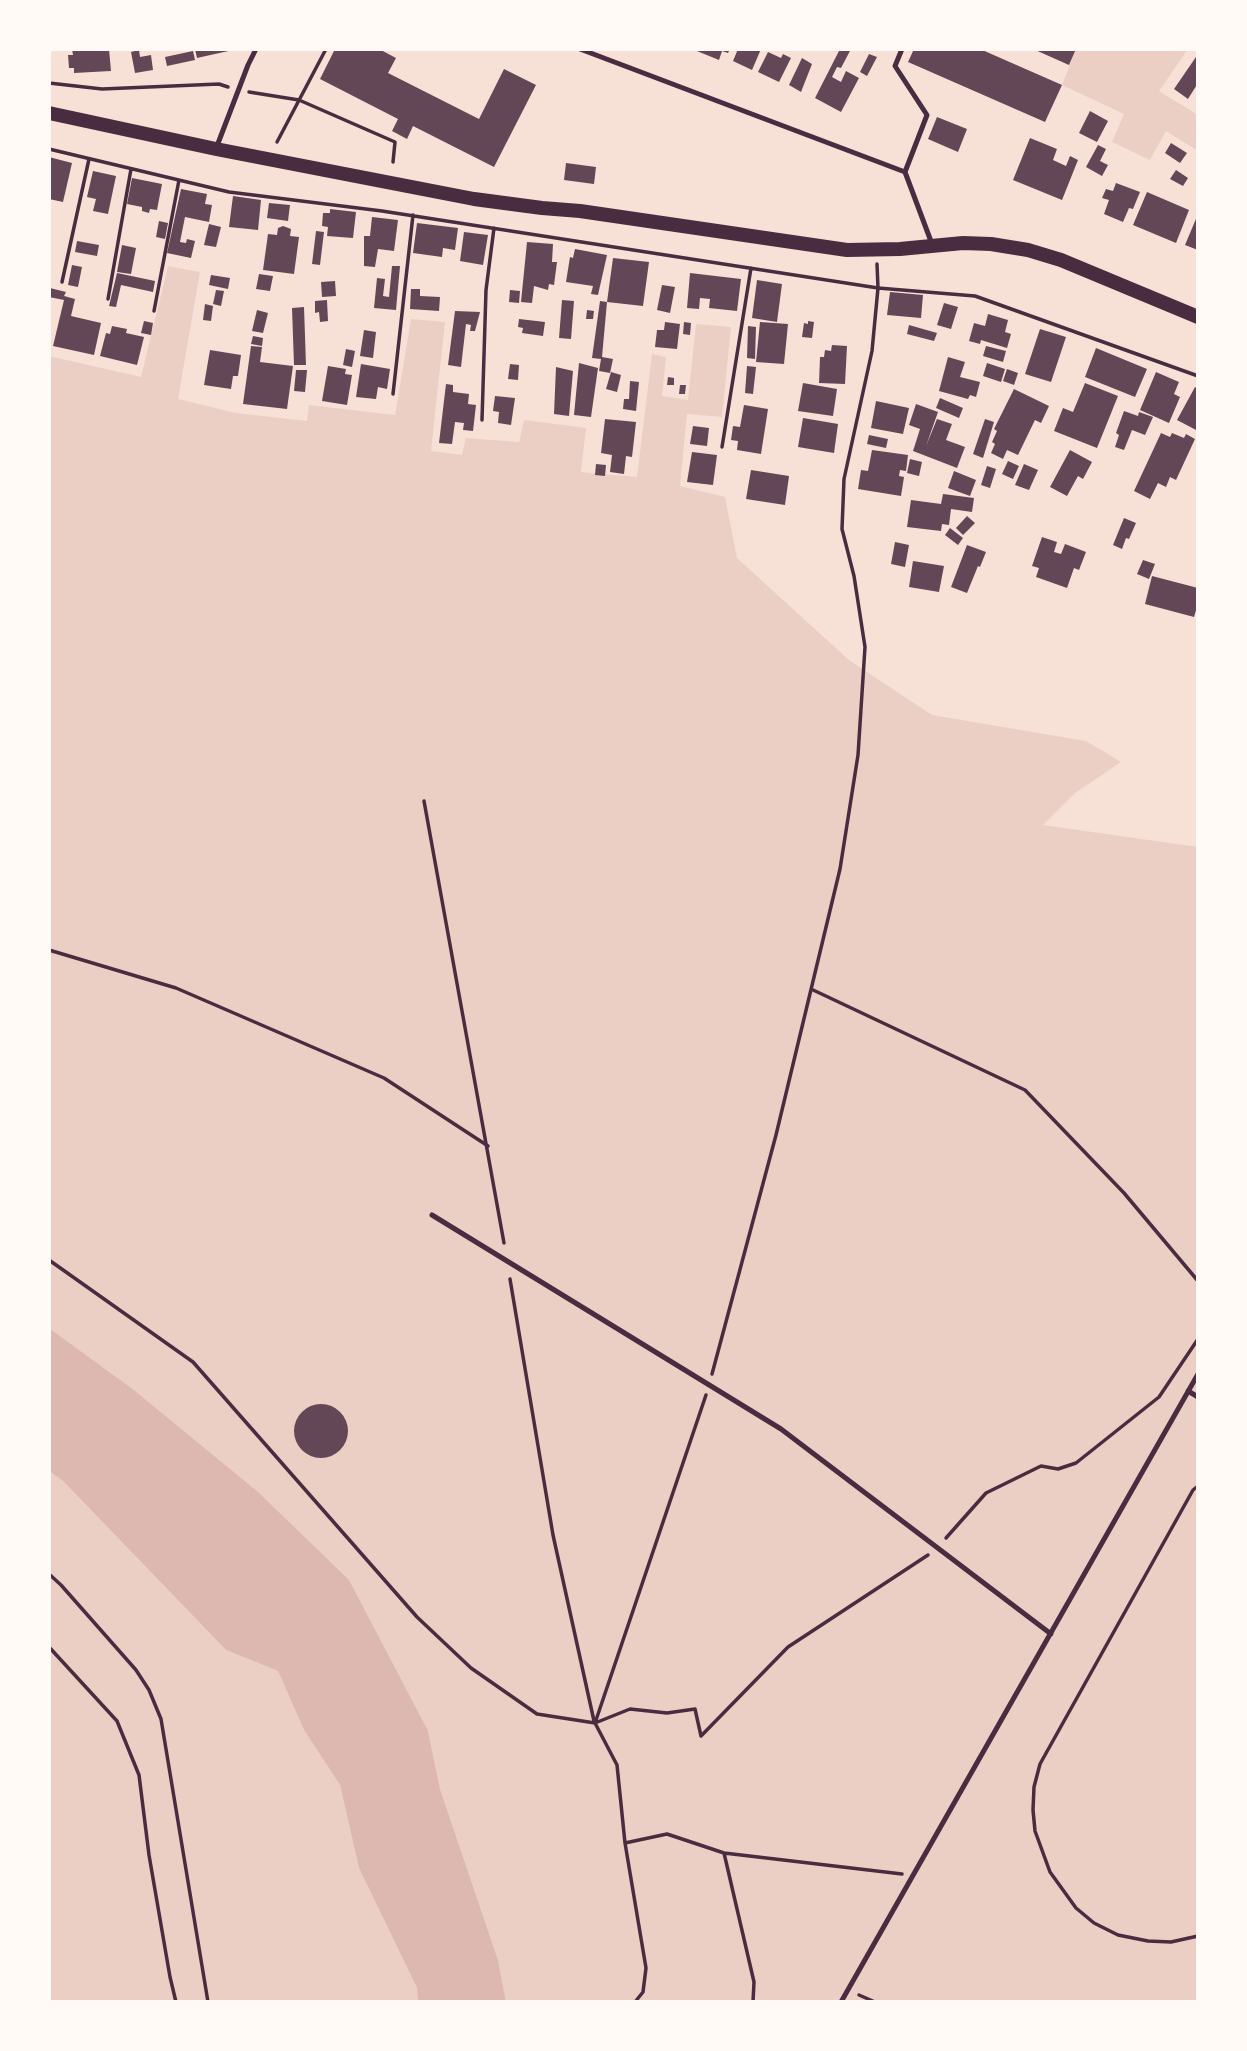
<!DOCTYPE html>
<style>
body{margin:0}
#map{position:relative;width:1247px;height:2051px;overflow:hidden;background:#f7e1d7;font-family:"Golos Text",sans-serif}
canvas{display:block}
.frame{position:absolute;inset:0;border:51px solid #fffaf5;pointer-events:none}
</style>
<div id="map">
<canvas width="1247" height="2051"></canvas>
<div class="frame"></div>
</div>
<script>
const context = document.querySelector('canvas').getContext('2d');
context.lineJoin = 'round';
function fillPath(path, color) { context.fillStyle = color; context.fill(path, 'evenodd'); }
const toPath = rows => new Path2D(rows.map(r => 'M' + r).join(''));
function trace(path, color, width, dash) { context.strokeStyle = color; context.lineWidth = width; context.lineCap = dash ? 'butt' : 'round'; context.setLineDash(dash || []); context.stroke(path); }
fillPath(toPath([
 [1076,49,1188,49,1159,91,1198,115,1198,151,1166,131,1150,160,1112,142,1124,114,1062,85],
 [168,266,200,272,178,399,236,413,307,421,309,405,395,415,411,319,445,322,431,451,462,455,466,438,519,442,524,420,586,428,581,472,589,473,637,477,652,354,666,357,662,396,688,400,696,324,731,327,722,417,687,414,680,486,725,497,737,558,849,660,932,715,1086,741,1121,762,1075,793,1043,825,1198,847,1198,2002,506,2002,498,1960,440,1789,428,1731,130,1387,49,1328,49,356,141,377],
 [49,1471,63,1481,226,1650,278,1671,304,1730,340,1785,359,1868,417,1988,418,2002,49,2002]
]), '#ebcfc5');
fillPath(toPath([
 [49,1328,130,1387,258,1492,349,1580,428,1731,440,1789,498,1960,506,2002,418,2002,417,1988,359,1868,340,1785,304,1730,278,1671,226,1650,63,1481,49,1471]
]), '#dcb8b0');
fillPath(toPath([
 [72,49,109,49,111,71,74,73,74,68,69,68,68,55,73,55],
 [195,49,232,49,233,50,197,58],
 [335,49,379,49,396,58,388,73,479,119,504,69,536,85,494,167,413,126,407,139,392,131,398,119,320,79],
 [692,49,730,49,728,53,722,51,719,60],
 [738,49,761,49,752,70,733,61],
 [840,49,851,49,841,68,837,67,832,77,841,82,846,71,859,78,841,112,815,98],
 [914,49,980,49,1062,85,1045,122,908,62],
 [1033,49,1076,49,1069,65],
 [139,50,140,57,151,55,153,70,135,73,131,52],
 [193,51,195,60,167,66,165,57],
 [768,52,781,58,783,54,791,58,779,82,758,72],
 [869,54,877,57,867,76,860,72],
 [1198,54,1198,83,1188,99,1174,89],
 [802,58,812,64,801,92,789,85],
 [1090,111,1108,121,1097,142,1079,133],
 [937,117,967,129,958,152,928,139],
 [1030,138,1057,149,1053,160,1066,166,1070,156,1078,160,1062,200,1013,180],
 [1171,143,1187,153,1180,163,1165,153],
 [1098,145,1106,149,1100,161,1108,165,1102,176,1086,167],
 [49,157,72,163,63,202,49,199],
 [566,163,596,167,594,184,564,180],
 [1176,170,1188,178,1183,186,1170,179],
 [93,171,116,176,108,214,93,211,96,199,87,197],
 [132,178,162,184,157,210,150,209,149,213,142,211,142,207,127,204],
 [1116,183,1140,192,1133,209,1129,208,1123,222,1104,214,1109,200,1102,198,1106,189,1113,191],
 [181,189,207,194,205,204,212,205,209,222,185,217,180,242,186,243,187,239,195,241,191,258,167,253],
 [1147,192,1189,210,1176,243,1133,225],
 [233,196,261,200,258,230,229,227],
 [269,203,290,205,288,221,267,218],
 [330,209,356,212,353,238,327,236,328,227,322,226,323,213,330,213],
 [1198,214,1198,250,1185,245],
 [372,217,398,220,394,251,378,249,375,267,364,266,364,236,370,236],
 [159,221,168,223,165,239,156,237],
 [417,223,458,228,455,250,443,248,442,257,413,253],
 [209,224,221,227,216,247,204,245],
 [283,226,291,229,290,236,299,237,294,274,263,270,268,234,277,235,278,228],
 [316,231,324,232,320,265,312,264],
 [464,232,488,235,483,265,460,261],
 [77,241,99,245,97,256,75,252],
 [527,242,553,244,552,262,557,262,554,285,549,284,548,290,534,286,532,303,521,302],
 [122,245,136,248,131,274,117,272],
 [575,249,607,255,598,295,591,294,593,286,566,282,570,257,573,258],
 [613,258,649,262,643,306,607,302],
 [72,265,82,267,78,287,68,285],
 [392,266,400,266,396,310,374,308,377,278,385,279,383,296,389,297],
 [117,273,155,281,153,292,121,285,116,307,109,306],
 [690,273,741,279,737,311,709,308,710,299,700,298,699,309,687,308],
 [259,274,273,276,270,291,256,289],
 [211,275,230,278,228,289,209,285],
 [757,280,782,284,777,322,752,318],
 [335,281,336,296,322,297,321,282],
 [662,285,675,287,670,313,657,310],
 [50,288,66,292,64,296,75,299,71,316,101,323,94,355,53,346,64,300,49,297],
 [411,289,420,289,420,296,440,297,439,311,410,309],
 [216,290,224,291,221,306,213,304],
 [510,290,520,291,519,303,509,302],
 [890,292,923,295,921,318,887,315],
 [327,300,328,321,320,322,319,312,315,313,315,301],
 [562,300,574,301,571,339,559,338],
 [600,301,607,302,602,357,613,359,610,373,599,371,601,359,592,358],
 [944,303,958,307,951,329,937,325],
 [205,304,213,306,211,321,203,320],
 [304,307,306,365,294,365,292,308],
 [257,310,268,313,263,333,252,331],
 [587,310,594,311,593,319,586,319],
 [455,311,480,312,475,331,470,331,471,325,466,324,461,367,448,365],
 [988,314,1008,320,1005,332,1011,334,1007,348,981,340,980,344,969,341,974,323,985,326],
 [519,319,545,322,543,336,522,333,523,328,518,327],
 [144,321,153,323,151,335,141,333],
 [808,321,814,322,812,338,802,337,804,323,808,324],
 [665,322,680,324,677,349,655,347,657,330,664,330],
 [684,322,691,323,690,335,683,334],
 [760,322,788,324,784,364,756,362],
 [909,325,937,333,934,341,907,334],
 [112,326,127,329,126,333,144,337,137,365,100,356,106,333,110,334],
 [748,326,756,327,755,359,747,358],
 [1040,329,1066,337,1051,382,1025,374],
 [364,330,376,332,373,358,360,356],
 [253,336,263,338,262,346,251,344],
 [832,345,847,346,845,384,819,383,820,357,824,357,825,350,831,351],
 [251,346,262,347,260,362,293,366,287,409,243,404],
 [986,346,1006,351,1003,362,983,356],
 [1096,348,1147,369,1135,397,1085,377],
 [346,349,355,351,352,367,343,365],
 [210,350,241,355,238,376,233,376,231,389,204,385],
 [948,357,965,362,960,377,980,382,976,397,970,395,968,399,939,391],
 [579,363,598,368,591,417,574,415],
 [987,363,1005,369,1001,382,983,376],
 [361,364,390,369,387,389,378,387,376,399,356,397],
 [510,364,519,365,518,380,508,379],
 [328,366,346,369,345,374,352,375,347,405,322,401],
 [747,366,756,367,753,394,745,393],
 [556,367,573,371,569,416,554,414],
 [1007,369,1018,373,1014,385,1003,381],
 [296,370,307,370,305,392,294,391],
 [611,372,621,375,617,392,606,389],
 [1156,372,1179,382,1174,394,1180,397,1169,423,1140,410],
 [668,377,674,378,674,385,667,385],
 [630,381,639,382,636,411,623,409,624,399,629,399],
 [803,383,837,389,833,416,798,411],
 [1085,383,1118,396,1097,448,1054,431,1063,408,1073,412],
 [446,384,453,385,453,392,469,394,468,404,476,405,473,431,463,430,464,423,455,422,452,444,439,443],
 [680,385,686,385,685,394,679,394],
 [1195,387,1198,389,1198,431,1177,420],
 [1014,389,1049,406,1041,423,1035,420,1018,455,1007,450,1003,459,991,453,995,444,992,442,997,431,994,429],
 [495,396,515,398,511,425,498,423,499,412,493,411],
 [940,398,963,408,959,418,936,408],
 [876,401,909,408,903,434,871,428],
 [916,404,938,412,926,446,937,419,952,424,946,440,965,447,957,468,913,451,920,429,909,425],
 [744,405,768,409,761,454,737,450,738,441,731,440,733,426,740,427],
 [1124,411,1138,416,1139,412,1153,417,1145,435,1132,430,1124,450,1115,447,1119,435,1116,433],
 [803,418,838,424,834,453,798,447],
 [605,419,636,422,632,457,626,456,624,474,610,472,612,455,601,453],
 [985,419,994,422,983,458,973,454],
 [693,426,709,428,707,446,690,444],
 [1161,433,1170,437,1172,433,1184,438,1186,434,1195,439,1176,480,1170,477,1166,487,1158,483,1150,499,1134,491],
 [869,435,888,439,886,448,867,444],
 [872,450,908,455,906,471,900,470,899,476,904,477,901,496,858,489,861,470,868,471],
 [1070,450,1092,462,1083,479,1078,476,1067,496,1050,487],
 [692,452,717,455,713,485,687,482],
 [910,459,922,462,919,476,907,473],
 [1008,461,1019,466,1013,479,1002,474],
 [596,464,606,465,605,476,595,475],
 [1024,464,1038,470,1029,490,1015,485],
 [987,466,996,469,990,488,981,485],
 [751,470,789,476,785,505,746,499],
 [954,471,976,480,970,496,948,488],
 [943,494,974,498,972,512,951,509,949,525,942,524,941,531,907,527,911,500,941,504],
 [967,516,975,523,963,535,956,528],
 [1124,518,1136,523,1129,539,1126,538,1122,549,1113,545],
 [950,528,963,538,958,545,945,535],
 [1042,537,1057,542,1054,552,1061,554,1065,544,1086,552,1079,570,1074,568,1067,588,1036,577,1039,568,1032,566],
 [895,542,909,545,905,567,891,564],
 [967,545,986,552,980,567,978,566,967,593,951,587],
 [1143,560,1155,564,1149,579,1137,574],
 [913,561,944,566,939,592,909,587],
 [1152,576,1198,588,1198,604,1194,617,1145,604],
 '294 1431a27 27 0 1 1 54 0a27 27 0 1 1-54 0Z'
]), '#644757');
trace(toPath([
 [49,83,102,89,219,84,228,87],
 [249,92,299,100,395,142,393,162],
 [277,142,326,49],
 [49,149,229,192,382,211,878,288,975,296,1198,376],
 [62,282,89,159],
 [108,299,131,169],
 [154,311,179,180],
 [393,394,413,215],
 [482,420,486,290,494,228],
 [722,447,751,268],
 [424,801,504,1243],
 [49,950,176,988,384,1078,488,1146],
 [811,989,1025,1090,1124,1193,1198,1281],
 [49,1260,193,1362,417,1617,471,1668,537,1714,595,1723,706,1395],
 [510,1279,553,1535,594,1721],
 [712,1374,776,1135,840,869,858,755,865,647,854,576,842,529,844,479,872,351,878,288,877,264],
 [1198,1486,1193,1490,1040,1764,1034,1787,1033,1810,1035,1831,1050,1872,1076,1908,1094,1923,1118,1935,1148,1941,1171,1942,1198,1936],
 [946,1538,986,1493,1041,1466,1058,1469,1076,1463,1159,1397,1198,1339],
 [49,1574,61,1585,136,1670,149,1690,161,1719,208,2002],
 [49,1647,117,1721,139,1775,149,1855,170,1977,176,2002],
 [701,1736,788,1647,928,1555],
 [625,1843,667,1834,724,1853,902,1874],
 [724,1853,754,1982,753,2002],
 [859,1995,875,2002],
 [635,2002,643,1992,646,1968,625,1843,617,1765,595,1723,630,1709,667,1713,695,1709,701,1736]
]), '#4a2c40', 3.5);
trace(toPath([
 [580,49,905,172,932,244],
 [902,49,895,66,927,115,905,172],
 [217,146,248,65,256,49],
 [432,1215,781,1429,1051,1634],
 [1188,1391,1198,1397],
 [841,2002,1198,1374]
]), '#4a2c40', 5);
trace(toPath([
 [49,113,216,149,474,199,542,208,580,211,847,250,900,249,963,243,991,244,1028,250,1061,260,1198,317]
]), '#4a2c40', 14);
</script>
